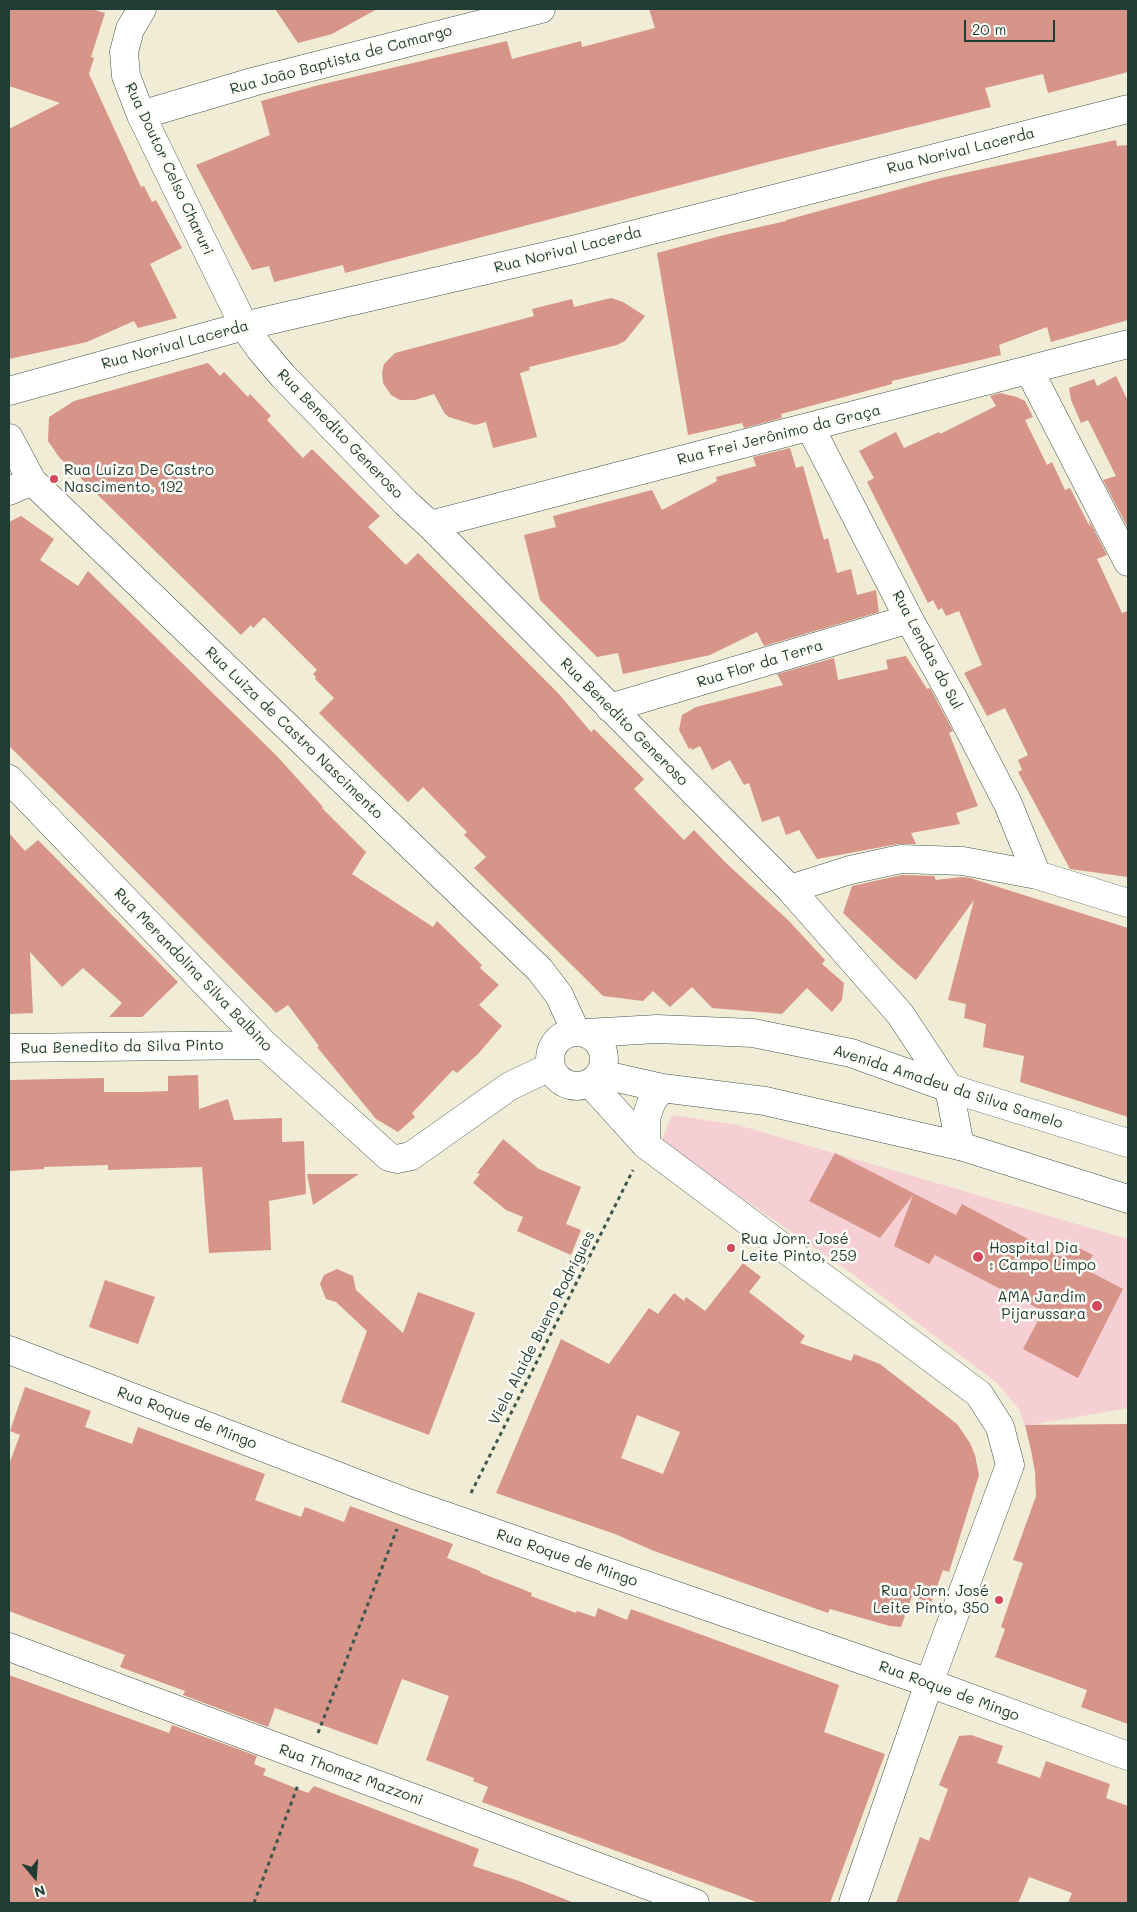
<!DOCTYPE html>
<meta charset="utf-8">
<style>
body{margin:0}
#map{position:relative;width:1137px;height:1912px;overflow:hidden;background:#f1ecd6;font-family:Mali,sans-serif}
canvas{display:block}
.frame{position:absolute;inset:0;border:10px solid #1f3d34;pointer-events:none}
.north{position:absolute;left:10px;top:1852px;width:50px;height:50px;-webkit-text-stroke:4px #fdfcf7;paint-order:stroke;rotate:162deg;font-size:14px;font-weight:700;line-height:20px;text-align:center;color:#1f3d34}
.north::after{content:'';display:block;margin:auto;width:18px;height:22px;background:#1f3d34;clip-path:polygon(50% 0,100% 100%,50% 72%,0 100%)}
.scale{position:absolute;left:964px;top:20px;width:91px;height:22px;box-sizing:border-box;border:2px solid #1f3d34;border-top:0;padding-left:6px;font-size:15px;line-height:18px;white-space:nowrap;color:#1f3d34;-webkit-text-stroke:4px #fdfcf7;paint-order:stroke}
</style>
<div id="map">
<canvas width="1137" height="1912"></canvas>
<div class="frame"></div>
<div class="north">N</div>
<div class="scale">20 m</div>
</div>
<script>
const context = document.querySelector('canvas').getContext('2d');
context.lineJoin = 'round';
function fillPath(path, color) { context.fillStyle = color; context.fill(path, 'evenodd'); }
const toPath = rows => new Path2D(rows.map(r => 'M' + r).join(''));
function trace(path, color, width, dash) { context.strokeStyle = color; context.lineWidth = width; context.lineCap = dash ? 'butt' : 'round'; context.setLineDash(dash || []); context.stroke(path); }
function drawText(font, color, halo, rows, align = 'center') {
  context.font = font + ' Mali,sans-serif'; context.lineWidth = 5; context.setLineDash([]); context.textBaseline = 'middle'; context.strokeStyle = halo; context.fillStyle = color; for (const [text, x, y, turn = 0] of rows) {
    context.save(); context.translate(x, y); context.rotate((+turn || 0) * Math.PI / 180); context.textAlign = isNaN(turn) ? turn : align; if (halo) context.strokeText(text, 0, 0); context.fillText(text, 0, 0); context.restore();
  }
}
fillPath(toPath([
 [672,1115,738,1125,1128,1239,1128,1408,1025,1426,1019,1409,997,1383,854,1275,661,1142]
]), '#f6cfd5');
fillPath(toPath([
 [9,9,92,9,105,13,91,57,94,58,89,74,141,187,144,186,152,202,156,200,182,248,150,264,177,318,138,328,134,321,87,342,9,359,9,129,60,103,9,86],
 [275,9,377,9,332,34,298,43],
 [649,9,1128,9,1128,72,1048,93,1043,74,985,88,991,107,764,163,345,273,343,265,274,282,269,266,252,270,196,165,270,135,261,101,319,85,507,41,512,59,581,41,582,47,655,28],
 [1116,140,1117,146,1128,145,1128,320,1051,342,1047,327,999,345,1001,355,892,381,892,384,781,414,782,418,744,428,742,423,688,435,657,253,724,235,786,221,786,220,941,178],
 [611,298,623,302,645,316,625,341,617,345,529,367,530,370,520,373,537,437,493,448,486,422,475,425,449,417,445,414,434,394,415,400,400,400,391,395,383,383,382,373,384,364,395,353,534,316,532,309,572,299,574,307],
 [208,363,220,376,224,372,248,397,250,394,271,416,267,420,303,458,312,449,380,516,368,527,406,565,418,553,558,693,591,732,594,729,644,779,634,789,684,840,694,830,726,863,789,921,825,960,822,964,844,983,842,1000,832,1012,807,988,782,1014,712,1008,692,987,670,1007,653,991,643,1001,603,996,474,868,486,857,464,835,467,832,423,787,408,802,319,713,334,698,315,679,316,677,313,674,317,670,264,617,253,628,251,625,241,635,59,457,48,441,49,417,74,401],
 [1116,376,1128,401,1128,528,1103,480,1116,476,1088,420,1081,423,1071,400,1069,388,1094,379,1097,386],
 [1000,393,1017,397,1025,401,1033,417,1025,420,1047,465,1052,462,1065,490,1070,488,1090,527,1089,520,1107,555,1097,559,1122,613,1128,611,1128,877,1070,869,1018,772,1022,770,1018,760,1028,755,1005,708,987,716,964,673,982,665,959,611,946,616,942,608,938,610,933,600,928,603,867,482,874,478,859,451,896,432,904,448,939,432,940,434,996,406,990,396],
 [790,448,796,468,803,466,824,540,828,538,837,573,851,569,857,595,876,590,879,612,764,646,757,632,710,655,623,674,618,653,597,657,540,600,524,535,556,527,553,516,652,490,662,510,717,481,716,477,756,466,753,457],
 [21,516,54,539,40,560,78,586,88,571,276,755,323,807,322,808,366,852,352,874,433,927,437,921,482,965,480,968,499,985,479,1005,502,1026,478,1054,457,1073,453,1070,412,1113,415,1117,398,1132,376,1119,317,1047,319,1046,288,1005,276,1013,104,839,9,746,9,522],
 [906,656,927,689,930,688,953,731,949,733,978,806,956,813,960,824,911,833,916,844,898,844,817,859,799,830,786,835,779,816,762,822,749,783,744,785,730,760,712,770,700,746,692,750,691,748,689,749,679,730,682,715,696,707,783,685,777,674,834,658,838,680,888,669,886,660],
 [9,833,25,851,38,840,178,982,142,1017,109,1017,122,1003,83,968,62,987,30,952,33,1013,9,1014],
 [902,875,934,876,936,880,962,877,970,878,1128,928,1128,1117,1020,1082,1024,1056,983,1047,986,1024,964,1018,966,1004,948,1000,974,900,916,980,898,965,843,913,852,886],
 [198,1075,199,1109,228,1099,234,1120,282,1118,282,1142,304,1141,306,1194,269,1201,271,1250,209,1253,202,1167,108,1170,108,1165,44,1167,44,1169,9,1171,10,1080,104,1078,104,1092,142,1092,168,1091,168,1076],
 [503,1139,539,1169,581,1187,566,1224,581,1230,571,1255,517,1231,523,1217,506,1210,473,1183,480,1174,477,1173],
 [835,1153,956,1215,962,1204,1064,1258,1071,1244,1093,1255,1085,1269,1123,1289,1078,1378,1023,1349,1043,1311,935,1255,929,1264,894,1246,913,1195,880,1238,809,1201],
 [307,1174,359,1174,313,1205],
 [743,1263,761,1277,749,1292,805,1336,800,1343,851,1361,854,1354,880,1364,957,1424,970,1443,975,1455,979,1475,949,1572,943,1570,931,1603,912,1596,901,1627,890,1626,830,1609,828,1613,654,1551,615,1534,496,1493,561,1339,609,1364,649,1308,658,1314,674,1293,684,1301,686,1297,705,1311],
 [637,1415,680,1432,663,1474,621,1458],
 [337,1269,353,1276,356,1290,403,1333,418,1292,475,1313,429,1435,341,1402,367,1331,336,1302,326,1299,320,1284,324,1275],
 [105,1280,155,1297,138,1344,89,1327],
 [25,1387,91,1411,85,1427,132,1444,138,1427,265,1474,255,1500,301,1517,305,1507,344,1522,350,1506,453,1544,447,1558,480,1571,481,1573,532,1593,531,1596,576,1613,577,1611,595,1617,598,1608,627,1620,631,1609,839,1685,824,1732,885,1754,830,1903,759,1903,482,1802,488,1787,473,1781,474,1778,426,1760,449,1696,402,1679,377,1745,275,1708,268,1727,183,1695,185,1691,120,1667,125,1655,9,1611,9,1464,20,1435,10,1431],
 [1128,1424,1128,1724,1081,1707,1087,1690,995,1657,1005,1629,1001,1627,1023,1563,1013,1560,1036,1496,1035,1472,1031,1450,1025,1425],
 [9,1675,169,1733,172,1725,257,1756,254,1764,266,1769,263,1775,308,1793,314,1786,479,1849,473,1866,519,1881,572,1902,571,1903,9,1903],
 [971,1735,1003,1746,997,1763,1040,1778,1046,1761,1110,1784,1106,1798,1128,1806,1128,1903,1068,1903,1072,1893,1029,1877,1018,1903,896,1903,920,1837,929,1841,948,1789,939,1785,959,1736]
]), '#d79489');
const minor = toPath([
 [142,9,130,29,124,52,126,76,141,115,244,326,260,349,283,376,405,502,430,525,790,889,900,1014,949,1088,960,1146],
 [141,115,256,81,541,9],
 [1029,370,1128,562],
 [9,391,244,326,577,249,1128,109],
 [810,427,909,619,953,698,1008,804,1037,875],
 [9,491,32,481],
 [430,525,1128,344],
 [610,708,909,619],
 [9,779,265,1045,389,1157,397,1159,411,1156,510,1086,550,1067],
 [790,889,850,870,901,859,963,861,1037,875,1128,903],
 [9,1048,265,1045],
 [590,1083,646,1145,979,1394,1000,1427,1010,1465,929,1683,853,1903],
 [9,1350,408,1503,929,1683,1128,1756],
 [9,1647,695,1903]
]);
const tertiary = toPath([
 [9,438,32,481,540,970,559,995,576,1032],
 '550 1059a27 27 0 1 1 54 0a27 27 0 1 1-54 0Z',
 [587,1033,657,1029,753,1033,851,1053,949,1088,1128,1143],
 [600,1074,662,1088,765,1101,960,1146,1128,1199],
 [646,1145,646,1118,652,1101,662,1088]
]);
trace(minor, '#3e574c', 29);
trace(tertiary, '#3e574c', 29);
trace(toPath([
 [471,1493,633,1170],
 [318,1733,397,1529],
 [254,1903,298,1785]
]), '#3e574c', 3, [4, 4]);
trace(minor, '#fff', 28);
trace(tertiary, '#fff', 28);
for (const [x, y, r, color] of [
 [54,479,5,"#d1495b"],
 [731,1248,5,"#d1495b"],
 [978,1257,6,"#d1495b"],
 [1097,1306,6,"#d1495b"],
 [999,1600,5,"#d1495b"]
]) { const dot = new Path2D(); dot.arc(x, y, r, 0, 2 * Math.PI); context.fillStyle = color; context.fill(dot); trace(dot, '#fdfcf7', 2); }
drawText('15px', '#1f3d34', '#fdfcf7', [
 ["Rua João Baptista de Camargo",341,60,-15],
 ["Rua Norival Lacerda",961,151,-14],
 ["Rua Doutor Celso Charuri",169,169,65],
 ["Rua Norival Lacerda",568,250,-14],
 ["Rua Norival Lacerda",175,345,-15],
 ["Rua Benedito Generoso",340,434,46],
 ["Rua Frei Jerônimo da Graça",779,435,-14],
 ["Rua Lendas do Sul",927,650,62],
 ["Rua Flor da Terra",760,664,-17],
 ["Rua Benedito Generoso",624,722,45],
 ["Rua Luiza de Castro Nascimento",294,733,44],
 ["Rua Merandolina Silva Balbino",193,970,46],
 ["Rua Benedito da Silva Pinto",122,1047,-1],
 ["Avenida Amadeu da Silva Samelo",948,1087,18],
 ["Viela Alaide Bueno Rodrigues",542,1328,-63],
 ["Rua Roque de Mingo",187,1418,21],
 ["Rua Roque de Mingo",567,1558,19],
 ["Rua Roque de Mingo",949,1691,20],
 ["Rua Thomaz Mazzoni",351,1775,20]
]);
drawText('15px', '#1f3d34', '#fdfcf7', [
 ["Rua Luiza De Castro",64,470],
 ["Nascimento, 192",64,487],
 ["Rua Jorn. José",741,1239],
 ["Leite Pinto, 259",741,1256],
 ["Hospital Dia",989,1248],
 [": Campo Limpo",989,1265],
 ["AMA Jardim",1086,1297,"right"],
 ["Pijarussara",1086,1314,"right"],
 ["Rua Jorn. José",989,1591,"right"],
 ["Leite Pinto, 350",989,1608,"right"]
], 'left');
</script>
